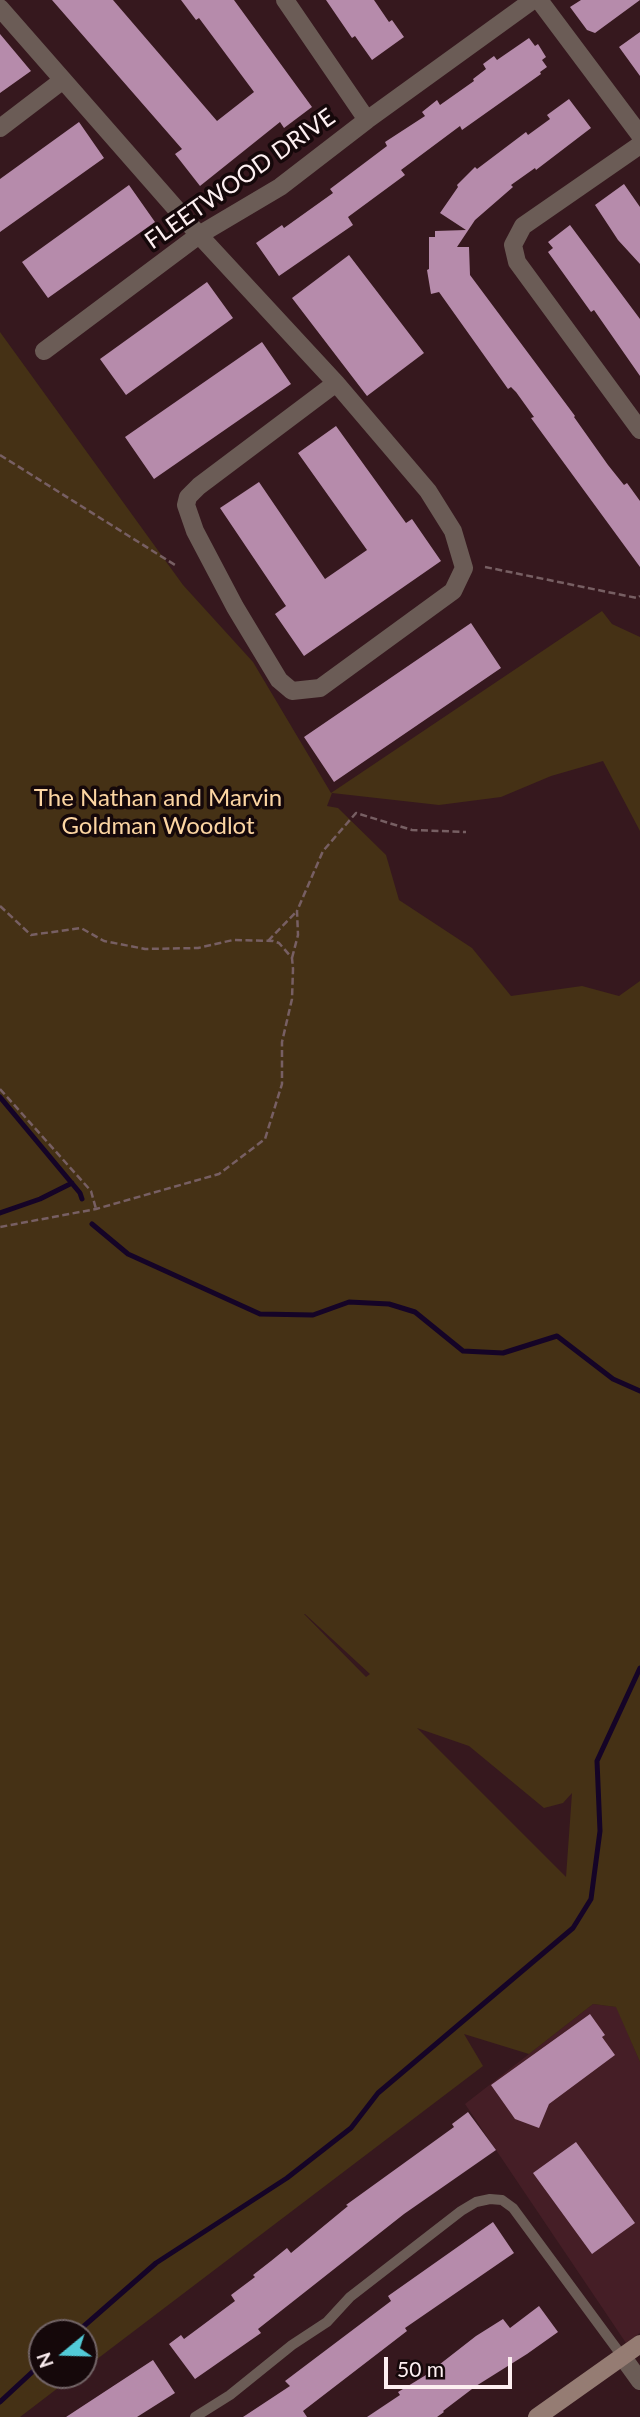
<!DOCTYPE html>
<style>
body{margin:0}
#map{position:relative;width:640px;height:2417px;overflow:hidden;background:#36181e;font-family:Lato,sans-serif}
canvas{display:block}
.north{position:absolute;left:28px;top:2319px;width:70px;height:70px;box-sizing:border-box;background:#15080a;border:2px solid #726466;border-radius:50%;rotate:251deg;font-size:19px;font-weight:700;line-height:28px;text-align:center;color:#fdeff1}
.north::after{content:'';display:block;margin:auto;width:24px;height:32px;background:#52cbd8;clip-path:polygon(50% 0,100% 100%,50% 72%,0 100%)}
.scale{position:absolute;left:384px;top:2357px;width:128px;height:32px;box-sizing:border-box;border:4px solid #fdeff1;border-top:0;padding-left:9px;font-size:21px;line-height:24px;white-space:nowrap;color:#fdeff1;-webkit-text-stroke:5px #15080a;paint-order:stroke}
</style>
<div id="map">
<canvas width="640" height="2417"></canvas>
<div class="north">N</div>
<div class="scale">50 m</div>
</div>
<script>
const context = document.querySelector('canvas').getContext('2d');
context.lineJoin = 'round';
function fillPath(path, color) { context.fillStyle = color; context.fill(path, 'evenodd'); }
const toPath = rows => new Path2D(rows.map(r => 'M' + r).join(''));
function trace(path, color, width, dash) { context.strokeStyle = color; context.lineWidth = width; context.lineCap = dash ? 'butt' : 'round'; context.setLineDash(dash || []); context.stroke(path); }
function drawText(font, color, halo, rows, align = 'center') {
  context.font = font + ' Lato,sans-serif'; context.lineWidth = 7; context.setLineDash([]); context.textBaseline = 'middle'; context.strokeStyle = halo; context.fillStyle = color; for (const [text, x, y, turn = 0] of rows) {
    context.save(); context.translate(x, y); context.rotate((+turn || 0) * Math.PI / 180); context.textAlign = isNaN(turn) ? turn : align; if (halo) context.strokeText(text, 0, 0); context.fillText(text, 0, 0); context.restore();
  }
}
fillPath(toPath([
 [593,2004,617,2007,640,2062,640,2333,626,2343,465,2104]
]), '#451e26');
fillPath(toPath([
 [0,332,183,585,253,662,331,793,602,611,612,624,640,637,640,831,603,761,551,776,501,797,439,805,332,793,327,806,338,808,386,855,399,900,472,948,511,996,582,986,619,996,640,981,640,2062,616,2007,593,2004,529,2054,464,2034,483,2066,84,2369,84,2333,42,2333,42,2375,75,2375,20,2417,0,2417],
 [304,1614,305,1614,370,1674,366,1677],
 [417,1728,469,1746,544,1808,563,1803,572,1793,566,1877]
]), '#453115');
trace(toPath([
 [0,1097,80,1193,82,1199],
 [0,1213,40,1199,72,1183],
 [92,1224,128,1254,260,1314,313,1315,349,1302,389,1304,415,1312,463,1351,503,1353,557,1336,613,1379,640,1391],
 [76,2333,156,2263,287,2178,351,2128,378,2093,573,1928,591,1899,600,1831,597,1761,640,1668],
 [0,2402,42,2363]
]), '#150427', 5);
fillPath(toPath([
 [52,0,113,0,217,121,254,92,199,18,196,20,181,0,234,0,312,107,284,128,280,122,200,186,175,154,182,149],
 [326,0,374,0,389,22,392,20,404,37,372,60,355,36,352,38],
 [581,0,640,0,595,33,587,30,570,7],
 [640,32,640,76,619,47],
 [0,34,31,71,0,93],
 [529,38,535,46,538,44,546,57,542,60,547,67,540,72,541,74,462,130,460,126,401,170,405,175,348,217,353,225,279,276,256,243,282,225,284,228,333,193,330,189,387,146,385,142,425,116,422,112,437,100,440,105,474,81,473,79,486,69,483,64,494,56,497,60],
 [569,99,591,128,536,170,535,168,511,185,513,187,475,220,457,247,469,247,470,275,575,416,574,417,608,465,624,485,627,483,640,501,640,567,531,418,534,417,516,392,511,387,508,389,439,292,431,294,427,270,429,269,429,237,435,237,435,231,466,230,440,213,458,187,457,185,475,167,477,169,526,132,528,135,550,119,547,115],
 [79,122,104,158,0,232,0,179],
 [624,184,640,207,640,264,618,240,595,205],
 [129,185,155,222,48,298,22,262],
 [570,225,640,319,640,376,594,310,591,312,548,252,553,248,548,242],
 [349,255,424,353,367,396,292,298],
 [207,282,233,318,126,395,100,359],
 [262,342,291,384,154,479,125,437],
 [336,426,406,523,412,519,441,561,304,656,275,614,286,606,220,508,259,482,325,579,367,550,298,453],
 [471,623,501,668,334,782,304,737],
 [590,2014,605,2035,602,2037,615,2055,549,2104,539,2128,515,2119,491,2085],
 [468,2112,496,2150,404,2214,258,2329,261,2333,195,2379,169,2344,181,2335,184,2339,235,2301,231,2295,255,2277,253,2275,271,2261,287,2248,291,2253,348,2206,346,2205,454,2127,452,2124],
 [576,2142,635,2223,592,2254,533,2173],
 [493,2222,514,2253,405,2328,407,2331,303,2411,307,2417,243,2417,290,2386,285,2381,391,2301,388,2296],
 [539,2306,558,2332,527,2354,476,2386,443,2411,444,2412,437,2417,367,2417,400,2395,398,2392,426,2375,476,2336,503,2319,510,2328],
 [153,2360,175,2393,137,2417,66,2417]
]), '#b68bab');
trace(toPath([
 [0,455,175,565],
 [485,567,637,598,640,596],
 [0,906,31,935,81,928,104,941,145,949,198,948,233,940,273,941,279,943,292,958,293,969,292,999,282,1042,282,1084,265,1139,219,1174,96,1209,0,1227],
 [268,941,297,911],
 [292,958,298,935,297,911,323,851,356,813,412,830,466,832],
 [0,1089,91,1191,96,1209]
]), '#775f63', 2.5, [7, 3.5]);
trace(toPath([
 [195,2417,230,2395,292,2345,327,2322,350,2297,461,2211,476,2202,490,2199,502,2200,513,2208,622,2356]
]), '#6b5c56', 10);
trace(toPath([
 [285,0,367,120],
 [539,0,640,135],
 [0,8,199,235,336,383,428,491,453,531,464,568,453,591,320,688,292,691,279,680,235,607,195,531,186,505,188,497,199,486,336,383],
 [0,128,63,80],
 [640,145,523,226,513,245,517,262,640,430],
 [44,351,199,235,280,187,367,120,533,0],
 [622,2356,640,2381]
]), '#6b5c56', 18);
trace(toPath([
 [537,2417,640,2344]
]), '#957c73', 18);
drawText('24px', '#fdeff1', '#15080a', [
 ["FLEETWOOD DRIVE",240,179,-35]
]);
drawText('24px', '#fcd5a2', '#15080a', [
 ["The Nathan and Marvin",158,798],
 ["Goldman Woodlot",158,826]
]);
</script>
